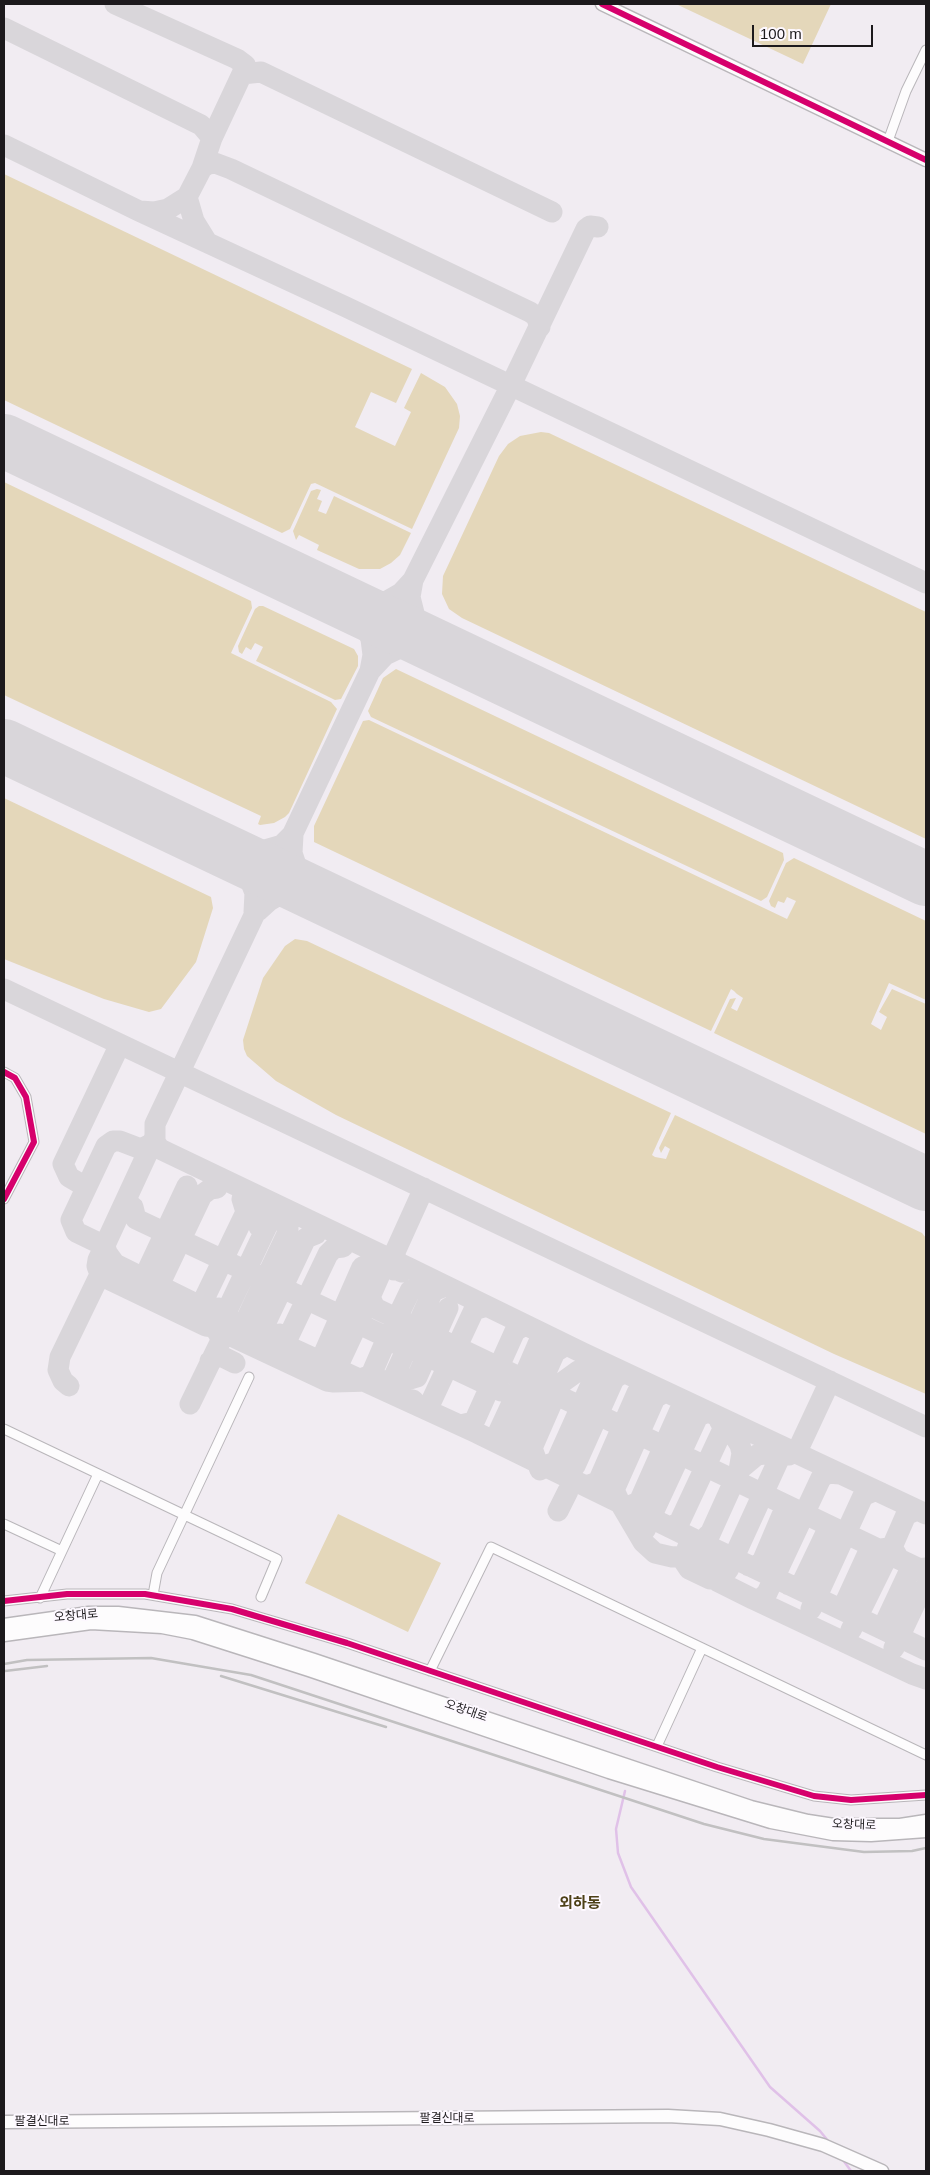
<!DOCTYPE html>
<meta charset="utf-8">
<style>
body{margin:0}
#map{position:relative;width:930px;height:2175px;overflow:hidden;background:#f1ecf2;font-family:Arial,sans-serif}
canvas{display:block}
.frame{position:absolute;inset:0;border:5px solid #1c191c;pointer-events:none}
.scale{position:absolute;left:752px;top:25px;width:121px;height:22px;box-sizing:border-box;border:2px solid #1c191c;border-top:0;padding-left:6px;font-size:15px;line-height:18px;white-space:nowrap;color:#1c191c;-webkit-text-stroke:4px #fdf8ff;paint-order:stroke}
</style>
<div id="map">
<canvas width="930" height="2175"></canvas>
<div class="frame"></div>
<div class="scale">100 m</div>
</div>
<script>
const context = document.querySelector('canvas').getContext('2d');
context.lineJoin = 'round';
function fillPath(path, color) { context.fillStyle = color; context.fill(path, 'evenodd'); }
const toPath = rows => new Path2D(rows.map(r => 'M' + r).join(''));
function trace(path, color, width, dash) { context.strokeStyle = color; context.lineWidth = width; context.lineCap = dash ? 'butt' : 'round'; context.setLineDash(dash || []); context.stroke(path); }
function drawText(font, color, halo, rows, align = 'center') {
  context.font = font + ' Arial,"Noto Sans KR",sans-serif'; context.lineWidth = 4; context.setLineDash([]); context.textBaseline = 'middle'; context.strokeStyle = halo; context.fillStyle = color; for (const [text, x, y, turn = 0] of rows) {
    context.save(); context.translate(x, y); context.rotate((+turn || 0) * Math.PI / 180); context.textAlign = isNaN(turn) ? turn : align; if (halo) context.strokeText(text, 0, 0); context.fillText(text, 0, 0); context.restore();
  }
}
fillPath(toPath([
 [676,4,831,4,803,64],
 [4,174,412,369,396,403,371,392,355,427,395,446,411,412,404,408,421,373,445,387,457,404,460,416,459,428,412,529,315,483,311,484,290,529,282,533,4,400],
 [541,432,549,433,926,612,926,839,462,618,449,609,442,594,443,576,499,456,508,444,520,436],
 [4,482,251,601,252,608,231,653,331,702,337,709,289,813,285,817,274,823,260,825,258,824,261,816,4,695],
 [317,489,321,490,317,499,322,501,318,511,326,514,334,496,411,533,400,555,391,563,380,569,359,569,317,550,319,545,299,535,296,540,293,531,311,491],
 [259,606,263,606,354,649,358,656,358,666,341,699,335,700,256,661,263,647,255,643,251,650,246,647,242,654,239,652,238,646,255,609],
 [396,669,783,853,784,860,767,897,761,901,371,717,368,711,383,678],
 [369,720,787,919,796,901,787,897,784,903,778,901,775,908,771,906,769,901,786,863,794,858,926,921,926,1000,889,983,871,1024,881,1030,887,1017,879,1012,892,989,926,1004,926,1134,714,1033,730,999,736,998,731,1008,737,1011,743,998,737,994,734,991,731,989,711,1031,314,842,314,826,363,721],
 [4,798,211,897,213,908,196,962,161,1009,149,1012,104,999,4,959],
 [295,939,307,941,671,1113,652,1155,655,1157,666,1159,670,1149,665,1146,661,1153,659,1148,675,1115,922,1233,926,1238,926,1394,834,1354,336,1115,276,1081,247,1056,244,1049,243,1040,263,978,285,946],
 [338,1514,441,1563,408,1632,305,1583]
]), '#e4d7ba');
trace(toPath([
 [625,1791,616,1829,618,1853,631,1887,770,2087,820,2131,829,2142],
 [843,2160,851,2171]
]), '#e0c1e8', 2.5);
trace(toPath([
 [115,4,237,59,245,65,242,74],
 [4,28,201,125,212,138],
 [4,145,139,211,346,307,926,583],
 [202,168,208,164,215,163,231,169,530,312,536,316,540,327],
 [187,197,202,168,212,138,242,74,261,72,552,212],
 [140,211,154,212,168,209,187,197,194,221,207,242],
 [413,580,410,597,416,621,425,636,441,648],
 [350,605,365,607,387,601,401,593,413,580,511,385,586,229,590,226,598,227],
 [350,605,365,624,371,639,373,655,370,671],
 [293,835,292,853,296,865,317,894],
 [220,849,237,862,250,880,255,893,254,912],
 [221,849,245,852,261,851,282,845,292,835],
 [258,911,269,901,281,894,295,892,317,894],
 [4,989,926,1427],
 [154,1139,98,1260,97,1266,100,1274,108,1279,206,1326,214,1327,220,1336,220,1340,221,1338,229,1335,240,1331,242,1329,261,1288,261,1282,257,1275,263,1276,269,1272,288,1232,288,1225,283,1218,271,1221,267,1226,224,1317,223,1327,228,1334,229,1335,327,1381,334,1382,407,1380,417,1377,448,1308],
 [151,1144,141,1149,120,1141,113,1141,106,1146,71,1220,76,1232,105,1246,107,1253,115,1264,200,1306,477,1433,706,1545,926,1650],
 [915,1178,926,1195],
 [86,1187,69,1177,63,1164,120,1044],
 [133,1207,136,1219,501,1391],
 [246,1212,259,1207,263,1220,259,1227],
 [149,1267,187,1186],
 [407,1267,160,1149,155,1142,155,1124,370,671,385,655,406,645,422,644,445,650],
 [394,1270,407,1267,583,1353,926,1514],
 [149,1272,152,1282,157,1282,163,1277,202,1195,210,1189,217,1188],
 [402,1272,396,1262,395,1252,424,1188],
 [370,1297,341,1359,329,1365,325,1351,362,1267,375,1262,381,1272,370,1297,375,1308,926,1572],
 [219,1308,210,1310,205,1297,246,1212,242,1199],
 [280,1334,268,1337,266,1322,306,1238,316,1234],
 [285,1357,283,1348,328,1254,334,1248,343,1247],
 [210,1361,217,1357,223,1357,235,1363],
 [360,1379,371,1375,384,1345,397,1341,392,1331,397,1318,410,1291,423,1285],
 [531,1383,519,1388,499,1431,499,1437,505,1446,515,1442,555,1352,563,1347,568,1346],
 [69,1386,63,1381,58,1370,60,1357,106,1262],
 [382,1386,391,1383,433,1291,446,1286],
 [523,1389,519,1388,538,1344,541,1340,551,1338],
 [665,1392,655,1398,614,1490,620,1503,643,1542,655,1553,672,1557,684,1556,696,1549,708,1535],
 [413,1400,418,1406,425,1407,430,1404,474,1310,487,1306],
 [190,1404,227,1328],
 [720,1422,728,1426,740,1445,742,1453,739,1470],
 [460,1425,474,1422,515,1331,523,1326,528,1326],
 [801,1443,830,1381],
 [789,1455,777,1452,757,1455,739,1470,706,1543,707,1560,717,1581,753,1599,761,1599,767,1593,821,1478,828,1473,840,1474],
 [544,1466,556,1462,596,1373,609,1366],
 [575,1466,614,1379,621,1374,627,1374],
 [540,1470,532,1448,560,1384,578,1371,589,1368,599,1368,610,1372],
 [586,1486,598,1482,637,1393,643,1387,650,1385],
 [627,1507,639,1502,679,1412,685,1406,691,1404],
 [558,1511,568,1491],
 [669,1527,679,1523,723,1429],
 [645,1530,698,1416,708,1412],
 [689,1544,683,1560,689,1569,710,1579,722,1578],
 [899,1559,892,1547,906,1515,917,1510],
 [749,1566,754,1567,762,1562,782,1515],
 [728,1570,778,1461],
 [789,1585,794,1586,802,1583,825,1535],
 [753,1599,912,1674,926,1679],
 [811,1609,863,1496,874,1491,880,1492],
 [851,1615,845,1603,867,1555,873,1550,889,1548],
 [851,1630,892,1547],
 [892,1634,886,1621,908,1574,917,1569,926,1568],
 [894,1648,921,1591,926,1588]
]), '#d9d6da', 21);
trace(toPath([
 [4,441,926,879],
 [4,746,926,1184]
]), '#d9d6da', 54);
const street = toPath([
 [888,141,906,91,926,50],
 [4,1072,15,1078,26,1097,34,1142,4,1199],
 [4,1429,277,1559,261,1597],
 [4,1524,62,1551],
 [153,1595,157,1573,249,1377],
 [40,1598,98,1474],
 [4,1601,67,1594,145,1594,232,1609,347,1643,717,1767,814,1796,851,1800,926,1795],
 [430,1671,491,1547,926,1755],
 [657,1746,702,1648]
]);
const secondary = toPath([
 [602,4,926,160],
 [4,1625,89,1613,118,1613,195,1622,314,1660,751,1807,808,1821,834,1825,900,1825,926,1821],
 [4,1635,91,1623,162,1627,193,1633,309,1670,609,1772,771,1822,833,1834,871,1835,926,1831],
 [4,2122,668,2116,720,2119,769,2130,823,2145,882,2171]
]);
trace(street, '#b9b6ba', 11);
trace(secondary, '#b9b6ba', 15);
trace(street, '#fdfcfd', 9);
trace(secondary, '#fdfcfd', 12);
trace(toPath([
 [4,1664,27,1660,151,1658,251,1675,704,1824,764,1839,864,1852,912,1851,926,1848],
 [5,1671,47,1666],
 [221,1676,386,1727]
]), '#c1c0c1', 2.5);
trace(toPath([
 [602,4,926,160],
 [4,1072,15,1078,26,1097,34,1142,4,1199],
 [4,1601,67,1594,145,1594,232,1609,347,1643,717,1767,814,1796,851,1800,926,1795]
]), '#d6006c', 6);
drawText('12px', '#1c191c', '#fdf8ff', [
 ["오창대로",76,1616,-5],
 ["오창대로",466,1711,19],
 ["오창대로",854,1825,2],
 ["팔결신대로",447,2119],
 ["팔결신대로",42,2122]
]);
drawText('bold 15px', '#4d4017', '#fdf8ff', [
 ["외하동",580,1904]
]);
</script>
